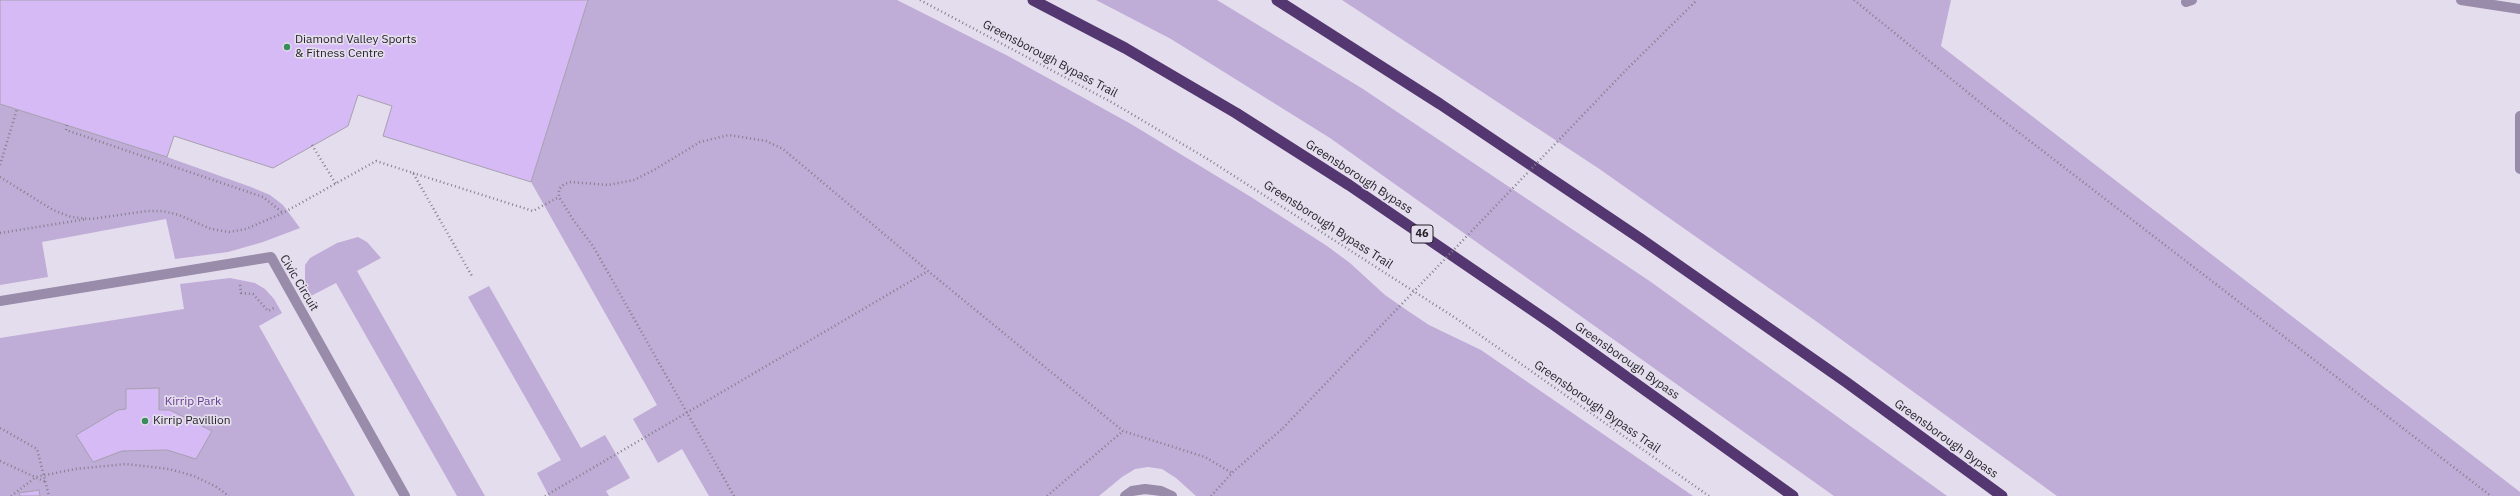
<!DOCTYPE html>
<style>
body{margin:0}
canvas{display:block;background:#e4dded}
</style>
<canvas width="2520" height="496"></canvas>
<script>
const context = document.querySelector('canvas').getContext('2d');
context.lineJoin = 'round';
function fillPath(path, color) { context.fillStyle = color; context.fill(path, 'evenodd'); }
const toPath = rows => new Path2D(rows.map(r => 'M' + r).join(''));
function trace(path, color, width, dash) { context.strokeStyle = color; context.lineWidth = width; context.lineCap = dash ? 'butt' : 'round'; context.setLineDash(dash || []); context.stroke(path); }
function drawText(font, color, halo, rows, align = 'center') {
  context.font = font + ' "IBM Plex Sans",sans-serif'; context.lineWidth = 3.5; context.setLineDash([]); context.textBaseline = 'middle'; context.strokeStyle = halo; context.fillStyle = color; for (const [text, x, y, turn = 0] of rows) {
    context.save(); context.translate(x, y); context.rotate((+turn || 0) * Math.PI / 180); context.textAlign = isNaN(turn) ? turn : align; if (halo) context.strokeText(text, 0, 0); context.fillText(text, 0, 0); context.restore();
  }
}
fillPath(toPath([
 [588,0,897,0,1008,56,1131,124,1251,197,1327,246,1350,263,1385,295,1408,311,1429,325,1481,350,1693,496,1196,496,1176,478,1162,469,1148,467,1135,469,1122,477,1099,496,709,496,682,449,658,463,633,419,657,405,531,182],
 [1096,0,1217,0,1363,89,1651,282,1947,496,1834,496,1330,138,1171,39],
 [1342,0,1951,0,1941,46,2520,492,2520,496,2057,496,1813,319,1598,168],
 [0,104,167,157,251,187,270,195,283,205,300,228,263,242,228,252,175,259,166,219,42,242,48,277,0,285],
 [358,237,367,242,381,258,357,271,485,496,457,496,336,283,311,296,305,283,305,265,310,258,337,243],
 [230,278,255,283,265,289,274,299,282,313,259,326,355,496,0,496,0,338,184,309,180,284],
 [489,286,581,448,605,435,630,478,606,491,609,496,549,496,537,473,561,460,468,297]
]), '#bfacd7');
const building = toPath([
 [0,0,588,0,531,182,383,136,392,106,358,95,348,126,273,168,174,136,167,157,0,104,0,0],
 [159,388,159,410,170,410,212,431,196,459,167,450,122,451,93,462,76,435,118,410,126,409,126,389,159,388],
 [39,490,40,496,20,496,19,493,39,490]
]);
fillPath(building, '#d5baf5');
trace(building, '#a6a0ae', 1);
trace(toPath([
 [920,0,1113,103,1206,158,1457,319,1709,496],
 [1854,0,1987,108,2491,496],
 [1626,70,1697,0],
 [67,125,66,130,263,197,283,213],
 [312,145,336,184],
 [0,165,17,109],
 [413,173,533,211,559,197],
 [0,177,53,210,71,217,91,219,147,211,163,211,179,215,211,229,229,232,246,229,283,213,376,161,413,173,472,276],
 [0,233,87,219],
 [240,285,241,293,253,294,268,311,274,308],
 [0,428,37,449,49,496],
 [0,461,46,482],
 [11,496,36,477,75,469,126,464,169,469,194,476,215,486,229,496],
 [545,496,928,271],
 [734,496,593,246,574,221,559,197,559,189,564,184,571,182,608,185,634,180,654,170,700,142,729,135,766,141,783,149,928,271,1123,431,1205,457,1232,473],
 [1047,496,1123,431],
 [1211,496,1232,473,1283,428]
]), '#847f8a', 2.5, [1, 3]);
trace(toPath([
 [0,301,271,257,405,496]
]), '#998baa', 10);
trace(toPath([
 [2461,0,2520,9],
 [2186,2,2192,0],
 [2520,116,2520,169],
 [1125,496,1132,491,1145,489,1161,491,1172,496]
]), '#998baa', 10);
trace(toPath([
 [1033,0,1125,48,1236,113,1349,185,1554,325,1793,496],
 [1277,0,1440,104,1641,239,1846,382,2002,496]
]), '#543770', 11);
trace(toPath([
 [1283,428,1626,70]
]), '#847f8a', 2.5, [1, 3]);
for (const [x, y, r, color] of [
 [287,47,4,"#3b8c5d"],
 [145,421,4,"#3b8c5d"]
]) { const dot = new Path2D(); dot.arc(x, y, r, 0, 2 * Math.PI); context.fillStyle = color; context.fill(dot); trace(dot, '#e4dded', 1.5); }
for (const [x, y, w] of [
 [1422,234,22]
]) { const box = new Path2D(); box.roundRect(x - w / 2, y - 9, w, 18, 3); context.fillStyle = '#e4dded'; context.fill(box); trace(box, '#221f25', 1); }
drawText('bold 11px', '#221f25', null, [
 ["46",1422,234]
]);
drawText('12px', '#221f25', '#e4dded', [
 ["Diamond Valley Sports",295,40],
 ["& Fitness Centre",295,54],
 ["Kirrip Pavillion",153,421]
], 'left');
drawText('12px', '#221f25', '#e4dded', [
 ["Greensborough Bypass Trail",1050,59,28],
 ["Greensborough Bypass",1359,177,33],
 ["Greensborough Bypass Trail",1328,225,33],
 ["Civic Circuit",299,283,59],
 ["Greensborough Bypass",1627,361,35],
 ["Greensborough Bypass Trail",1597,407,35],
 ["Greensborough Bypass",1946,439,36]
]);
drawText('12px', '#673c90', '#e4dded', [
 ["Kirrip Park",193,402]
]);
</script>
